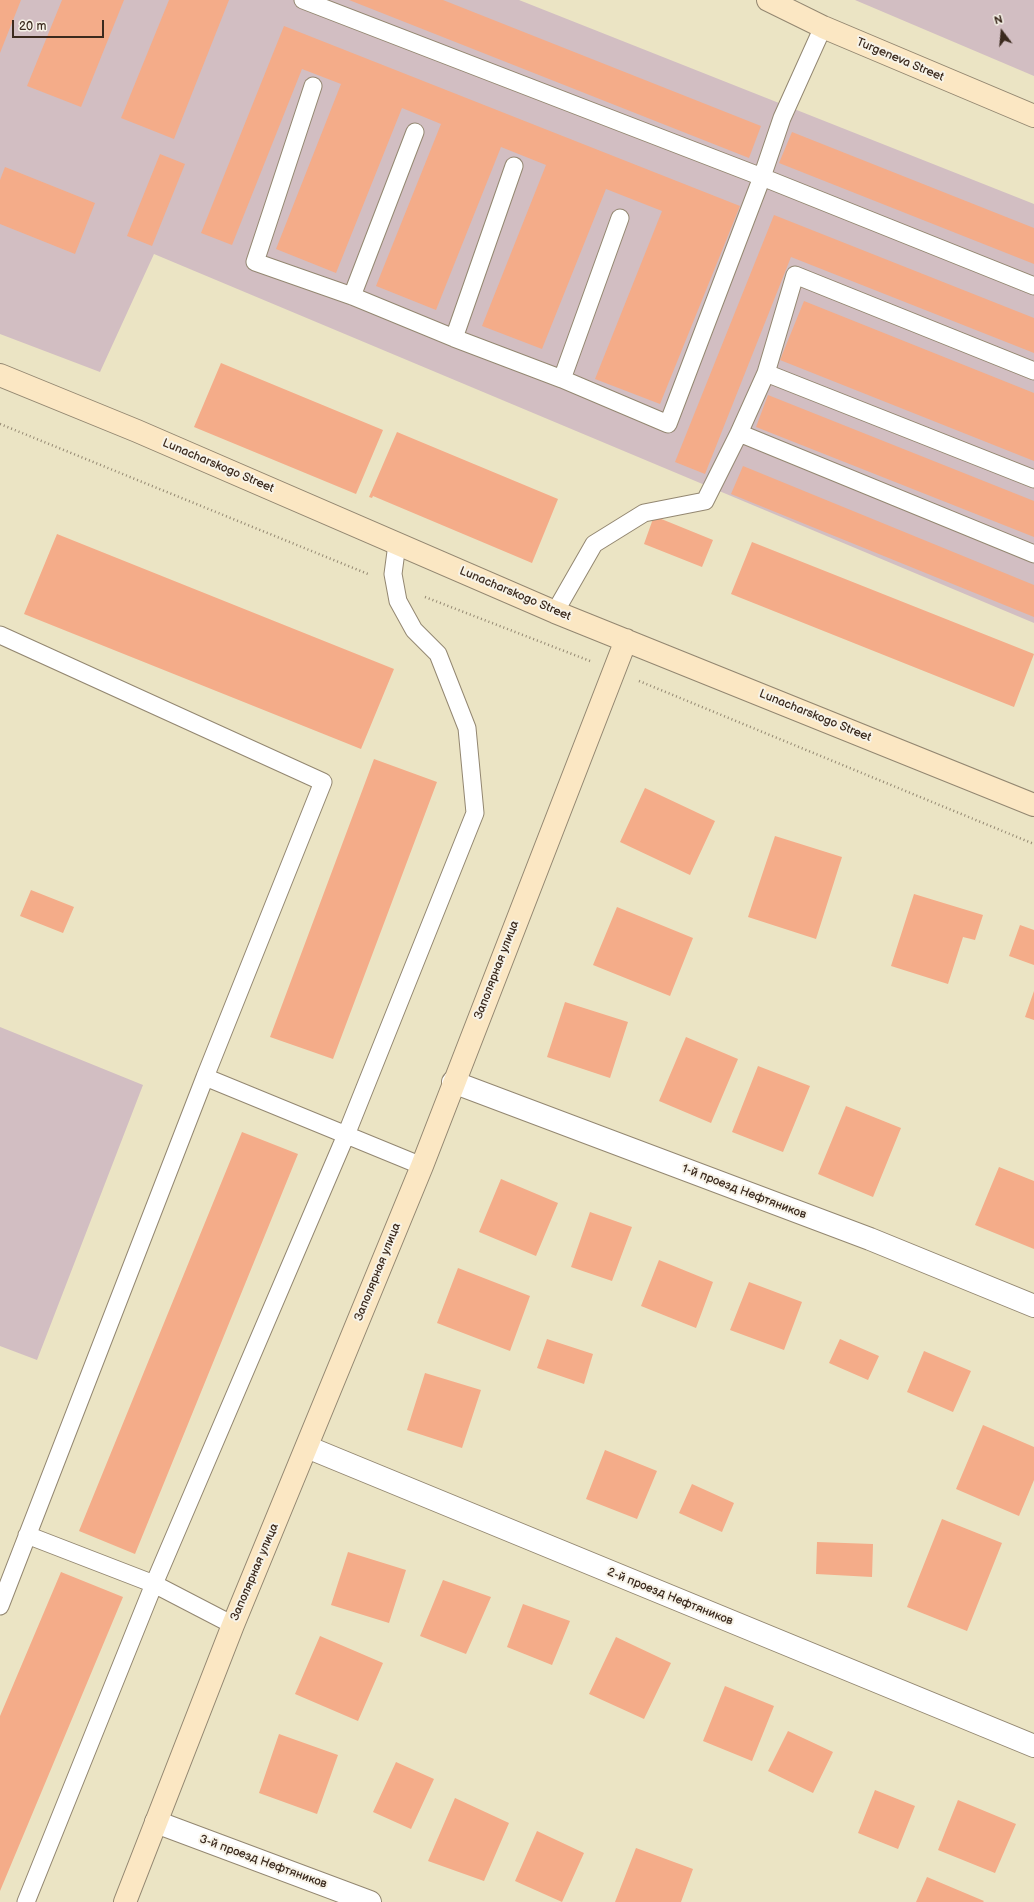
<!DOCTYPE html>
<meta charset="utf-8">
<style>
body{margin:0}
#map{position:relative;width:1034px;height:1902px;overflow:hidden;background:#ebe4c4;font-family:"Balsamiq Sans",sans-serif}
canvas{display:block}
.north{position:absolute;left:982px;top:12px;width:40px;height:40px;-webkit-text-stroke:3px #f7f3e8;paint-order:stroke;rotate:344deg;font-size:11px;font-weight:700;line-height:16px;text-align:center;color:#3b2a1e}
.north::after{content:'';display:block;margin:auto;width:14px;height:18px;background:#3b2a1e;clip-path:polygon(50% 0,100% 100%,50% 72%,0 100%)}
.scale{position:absolute;left:12px;top:20px;width:92px;height:18px;box-sizing:border-box;border:2px solid #3b2a1e;border-top:0;padding-left:5px;font-size:12px;line-height:14px;white-space:nowrap;color:#3b2a1e;-webkit-text-stroke:3px #f7f3e8;paint-order:stroke}
</style>
<div id="map">
<canvas width="1034" height="1902"></canvas>
<div class="north">N</div>
<div class="scale">20 m</div>
</div>
<script>
const context = document.querySelector('canvas').getContext('2d');
context.lineJoin = 'round';
function fillPath(path, color) { context.fillStyle = color; context.fill(path, 'evenodd'); }
const toPath = rows => new Path2D(rows.map(r => 'M' + r).join(''));
function trace(path, color, width, dash) { context.strokeStyle = color; context.lineWidth = width; context.lineCap = dash ? 'butt' : 'round'; context.setLineDash(dash || []); context.stroke(path); }
function drawText(font, color, halo, rows, align = 'center') {
  context.font = font + ' "Balsamiq Sans",sans-serif'; context.lineWidth = 4; context.setLineDash([]); context.textBaseline = 'middle'; context.strokeStyle = halo; context.fillStyle = color; for (const [text, x, y, turn = 0] of rows) {
    context.save(); context.translate(x, y); context.rotate((+turn || 0) * Math.PI / 180); context.textAlign = isNaN(turn) ? turn : align; if (halo) context.strokeText(text, 0, 0); context.fillText(text, 0, 0); context.restore();
  }
}
fillPath(toPath([
 [0,0,519,0,1034,204,1034,623,154,254,100,372,0,334],
 [855,0,1034,0,1034,76],
 [0,1027,143,1085,37,1360,0,1346]
]), '#d2bec2');
fillPath(toPath([
 [0,0,21,0,0,53],
 [62,0,124,0,81,107,27,86],
 [169,0,229,0,174,139,121,118],
 [349,0,443,0,761,126,749,158],
 [284,26,740,206,660,404,595,379,662,211,606,189,542,349,482,326,546,165,501,147,436,310,376,286,441,124,402,108,336,273,276,249,341,84,302,69,232,245,201,233],
 [792,132,1034,228,1034,264,779,163],
 [160,154,185,164,152,246,127,236],
 [5,167,95,203,75,254,0,224,0,180],
 [774,215,1034,318,1034,353,791,257,705,474,675,462],
 [804,301,1034,393,1034,461,780,360],
 [221,363,383,430,356,494,194,427],
 [768,395,1034,501,1034,537,756,427],
 [397,432,558,499,532,563,373,496,372,498,369,497],
 [743,466,1034,585,1034,617,731,494],
 [654,516,713,540,702,567,644,544],
 [57,534,394,669,361,749,24,614],
 [752,542,1034,654,1014,707,731,594],
 [374,759,437,782,333,1059,270,1037],
 [645,788,715,821,690,875,620,842],
 [775,836,842,857,816,939,748,917],
 [31,890,74,907,63,933,20,916],
 [914,894,983,915,975,940,963,937,948,984,891,966],
 [617,907,693,938,670,996,593,965],
 [1020,925,1034,930,1034,965,1009,956],
 [1034,991,1034,1020,1025,1017],
 [565,1002,628,1022,610,1078,547,1057],
 [686,1037,738,1059,711,1123,659,1101],
 [758,1066,810,1086,783,1152,732,1132],
 [846,1106,901,1128,873,1197,818,1174],
 [242,1132,298,1154,135,1554,79,1531],
 [999,1167,1034,1181,1034,1249,975,1225],
 [501,1179,558,1203,536,1256,479,1232],
 [590,1212,632,1227,612,1281,571,1267],
 [659,1260,713,1282,696,1328,641,1306],
 [458,1268,530,1296,510,1351,437,1323],
 [749,1282,802,1302,784,1350,730,1330],
 [547,1339,593,1354,584,1384,537,1368],
 [840,1339,879,1356,868,1380,829,1363],
 [924,1351,971,1371,953,1412,907,1392],
 [425,1373,481,1390,462,1448,407,1430],
 [983,1425,1034,1447,1034,1480,1019,1516,956,1489],
 [605,1450,657,1471,637,1519,586,1499],
 [692,1484,734,1503,722,1532,679,1513],
 [942,1519,1002,1543,967,1631,907,1607],
 [817,1542,873,1544,872,1577,816,1574],
 [348,1552,406,1570,389,1623,331,1605],
 [61,1572,123,1597,0,1891,0,1716],
 [443,1580,491,1597,466,1654,420,1636],
 [523,1604,570,1621,552,1665,507,1647],
 [320,1636,383,1663,358,1721,295,1694],
 [616,1637,671,1663,644,1719,589,1694],
 [725,1686,774,1706,752,1761,703,1741],
 [788,1731,833,1752,813,1793,768,1771],
 [279,1734,338,1755,317,1814,259,1793],
 [396,1762,434,1779,411,1829,373,1812],
 [875,1790,915,1806,898,1849,858,1833],
 [455,1798,509,1823,484,1881,428,1861],
 [958,1800,1016,1824,995,1873,938,1850],
 [537,1831,584,1853,562,1902,515,1881],
 [636,1848,693,1869,681,1902,615,1902],
 [927,1877,984,1901,983,1902,916,1902]
]), '#f4ac89');
const lane = toPath([
 [303,0,762,177,1034,286],
 [313,86,255,262,352,296,454,338,562,379,668,424,762,177,782,118,823,27],
 [352,296,415,132],
 [454,338,514,166],
 [1034,371,795,275,766,373,1034,479],
 [766,373,739,433,1034,554],
 [562,379,620,218],
 [555,612,594,544,644,513,705,501,739,433],
 [0,635,323,782,205,1077],
 [27,1535,154,1584,233,1625],
 [0,1606,205,1077,422,1166],
 [26,1902,154,1584,346,1135,475,813,467,728,438,654,414,630,398,601,393,574,397,544]
]);
const street = toPath([
 [453,1082,870,1239,1034,1306],
 [307,1447,1034,1746],
 [156,1822,370,1902]
]);
const secondary = toPath([
 [768,0,823,27,1034,116],
 [0,375,137,431,555,612,1034,805],
 [125,1902,233,1625,422,1166,626,640]
]);
trace(lane, '#938771', 19);
trace(street, '#938771', 24);
trace(secondary, '#938771', 24);
trace(toPath([
 [0,424,368,574],
 [425,597,590,661],
 [639,681,1034,844]
]), '#938771', 2.5, [1, 3]);
trace(lane, '#fff', 17);
trace(street, '#fff', 22);
trace(secondary, '#fbe7c3', 22);
drawText('12px', '#3b2a1e', '#f7f3e8', [
 ["Turgeneva Street",900,60,23],
 ["Lunacharskogo Street",218,466,23],
 ["Lunacharskogo Street",515,594,23],
 ["Lunacharskogo Street",815,716,22],
 ["Заполярная улица",497,970,-69],
 ["1-й проезд Нефтяников",744,1192,21],
 ["Заполярная улица",378,1272,-68],
 ["Заполярная улица",255,1572,-67],
 ["2-й проезд Нефтяников",670,1597,22],
 ["3-й проезд Нефтяников",263,1862,20]
]);
</script>
